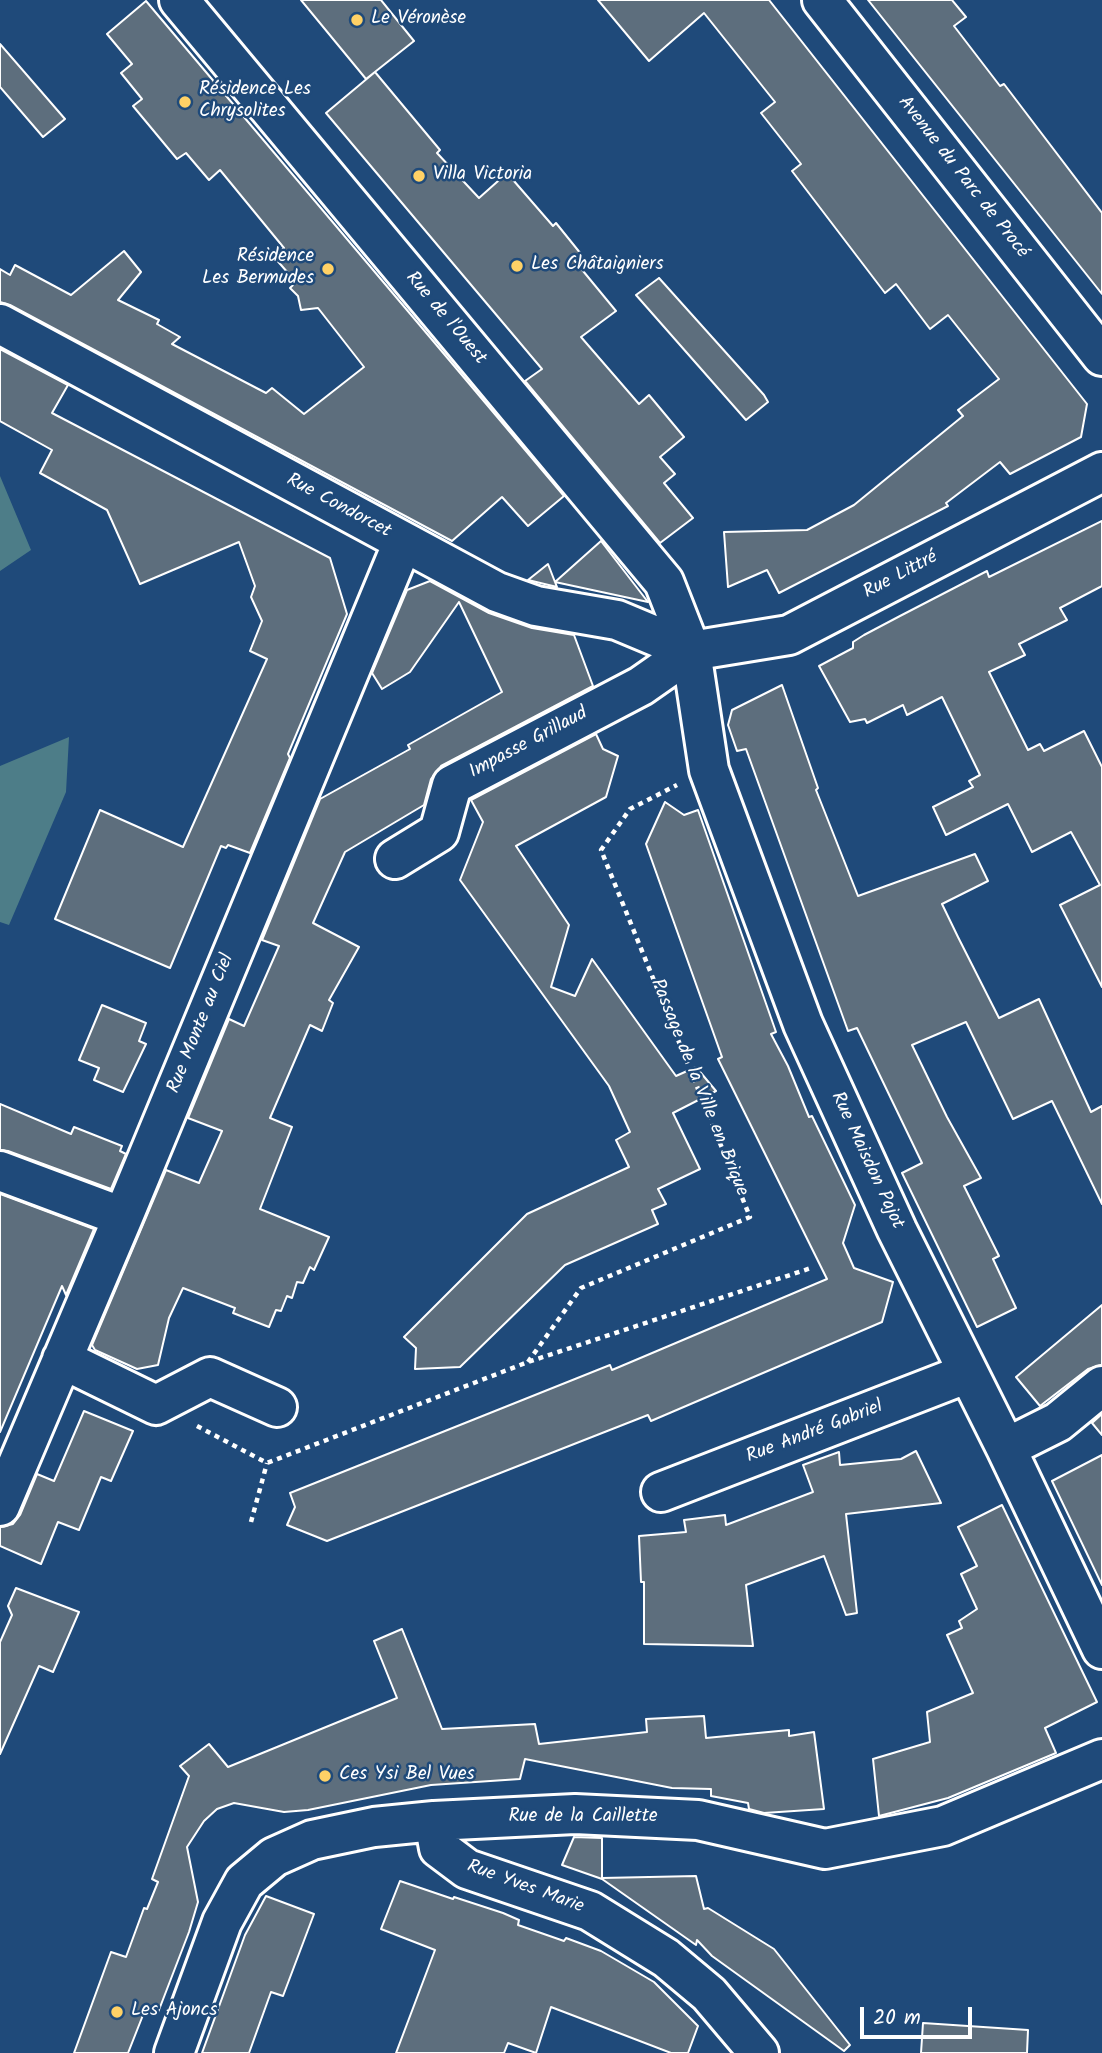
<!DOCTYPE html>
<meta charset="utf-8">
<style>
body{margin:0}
#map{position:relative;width:1102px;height:2053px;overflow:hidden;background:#1f4a7a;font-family:Kalam,sans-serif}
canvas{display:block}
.scale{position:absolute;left:860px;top:2007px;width:112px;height:32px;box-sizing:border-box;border:4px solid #fff;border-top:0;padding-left:9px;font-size:21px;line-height:24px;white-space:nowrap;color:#fff;-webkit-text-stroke:5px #1f4a7a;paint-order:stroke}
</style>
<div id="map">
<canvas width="1102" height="2053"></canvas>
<div class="scale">20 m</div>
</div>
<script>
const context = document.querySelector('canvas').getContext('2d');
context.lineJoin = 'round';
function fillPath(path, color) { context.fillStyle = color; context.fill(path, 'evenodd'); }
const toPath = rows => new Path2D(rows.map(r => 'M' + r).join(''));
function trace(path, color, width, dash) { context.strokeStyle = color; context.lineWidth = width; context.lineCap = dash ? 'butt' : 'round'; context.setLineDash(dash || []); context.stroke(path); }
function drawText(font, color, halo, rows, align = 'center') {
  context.font = font + ' Kalam,sans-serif'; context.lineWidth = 5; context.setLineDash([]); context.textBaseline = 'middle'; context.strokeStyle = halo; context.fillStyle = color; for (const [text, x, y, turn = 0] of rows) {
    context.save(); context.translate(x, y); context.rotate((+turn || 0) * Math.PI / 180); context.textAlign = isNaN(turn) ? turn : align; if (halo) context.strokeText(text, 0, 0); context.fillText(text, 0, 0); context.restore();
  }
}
fillPath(toPath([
 [0,476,31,550,0,571],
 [69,737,66,792,9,925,0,922,0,766]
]), '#4d7d88');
const building = toPath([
 [301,0,381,0,414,41,366,79,301,0],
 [598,0,769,0,1087,404,1081,437,1010,474,1000,462,946,503,948,506,779,593,767,570,728,587,724,532,807,530,854,505,963,416,958,410,999,379,948,315,930,329,896,284,885,293,792,171,801,164,761,113,775,102,704,13,649,61,598,0],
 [868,0,952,0,966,17,954,26,1000,86,1004,84,1102,213,1102,294,868,0],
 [146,1,564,496,528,526,502,497,452,541,10,305,0,302,0,269,10,275,15,265,71,295,124,251,141,272,118,300,159,320,157,324,180,337,172,344,266,393,272,388,304,414,364,367,318,308,301,310,298,296,290,288,296,282,274,257,284,248,220,170,209,180,186,153,177,159,133,106,142,99,121,73,132,64,107,34,146,1],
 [0,44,65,119,43,137,0,87,0,44],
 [375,72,440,150,437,153,479,198,507,173,553,226,556,223,581,254,574,260,616,311,581,337,639,404,649,395,684,437,660,457,675,474,664,483,693,518,660,543,525,381,542,369,326,113,375,72],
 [659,278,764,395,768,402,746,420,636,295,659,278],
 [0,349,68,385,52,413,330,558,347,614,288,754,290,758,250,853,228,845,226,848,221,846,170,968,55,919,100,810,183,847,267,659,250,651,262,621,251,597,255,586,239,542,140,584,107,510,40,473,52,450,0,421,0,349],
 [1102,521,1102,586,1060,608,1067,620,1019,644,1025,655,989,672,1028,750,1040,744,1044,751,1084,731,1102,767,1102,987,1060,905,1100,885,1071,832,1032,852,1008,804,946,835,933,807,973,787,969,781,980,775,942,697,907,715,903,705,867,723,865,719,850,722,819,666,853,648,853,642,864,635,900,616,987,571,989,577,1102,521],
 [601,541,648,602,555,582,557,587,528,580,548,564,555,582,601,541],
 [430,581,489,613,532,628,574,635,593,686,441,766,431,779,424,805,345,852,313,923,359,947,329,1000,333,1003,322,1031,310,1025,270,1118,292,1127,260,1209,329,1237,314,1270,310,1267,303,1283,297,1282,292,1298,287,1296,281,1311,276,1310,269,1327,233,1313,235,1308,183,1288,169,1318,158,1365,137,1369,95,1350,92,1345,166,1170,199,1183,222,1131,188,1118,229,1019,244,1026,279,946,262,940,320,799,410,749,408,745,502,692,459,602,410,672,382,689,372,673,407,590,430,581],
 [782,685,818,788,816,790,858,896,975,854,988,881,942,904,958,937,999,1018,1039,999,1091,1112,1102,1106,1102,1204,1052,1101,1013,1119,966,1022,912,1045,947,1117,981,1178,964,1186,999,1256,993,1259,1016,1308,977,1327,902,1173,922,1163,857,1028,848,1031,746,749,737,751,728,725,732,710,782,685],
 [596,734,603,749,618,756,606,797,516,846,569,925,551,987,575,996,592,959,676,1076,696,1067,716,1091,673,1113,700,1169,658,1189,666,1204,652,1210,658,1224,565,1265,460,1367,415,1369,416,1348,404,1337,527,1214,629,1167,616,1140,630,1132,609,1086,460,880,483,822,471,800,596,734],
 [665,802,684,815,698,810,776,1032,771,1034,788,1066,809,1117,812,1116,855,1205,843,1243,854,1268,893,1282,882,1322,651,1421,648,1415,327,1541,287,1525,295,1507,290,1493,610,1365,612,1370,827,1279,718,1059,722,1057,646,844,665,802],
 [102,1005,146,1023,139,1041,146,1044,123,1092,94,1080,99,1068,79,1060,102,1005],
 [0,1104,71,1134,74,1127,122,1146,120,1151,126,1154,111,1189,8,1151,0,1150,0,1104],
 [0,1194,94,1229,66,1295,62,1286,0,1432,0,1194],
 [1102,1305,1102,1365,1088,1369,1040,1406,1016,1377,1102,1305],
 [84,1411,133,1431,111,1481,101,1477,79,1530,58,1522,41,1564,0,1546,0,1527,13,1524,20,1515,37,1474,54,1481,84,1411],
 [1102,1414,1102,1435,1092,1423,1102,1414],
 [916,1451,941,1503,846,1514,857,1613,846,1615,824,1556,746,1585,753,1646,644,1644,644,1582,641,1582,639,1536,686,1532,684,1520,725,1515,726,1525,813,1492,803,1465,839,1452,840,1465,901,1459,916,1451],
 [1102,1455,1102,1585,1052,1481,1102,1455],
 [1002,1505,1097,1702,1045,1728,1056,1753,948,1798,879,1816,873,1759,930,1742,927,1712,973,1693,947,1635,962,1628,959,1621,977,1609,961,1574,977,1566,958,1527,1002,1505],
 [16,1588,79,1612,53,1672,39,1666,0,1754,0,1642,12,1615,8,1606,16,1588],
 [402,1629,442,1729,535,1724,539,1744,647,1732,646,1719,704,1716,706,1738,789,1730,789,1736,814,1732,824,1809,764,1813,749,1809,748,1803,711,1796,711,1789,672,1788,525,1759,520,1779,431,1785,308,1810,284,1812,234,1803,217,1809,204,1821,187,1847,198,1902,189,1932,157,2015,145,2010,128,2053,74,2053,111,1952,126,1957,144,1908,147,1909,158,1882,152,1879,189,1776,180,1766,209,1744,228,1767,397,1698,374,1641,402,1629],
 [574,1837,602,1838,602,1878,696,1876,704,1909,708,1908,774,1949,850,2045,844,2051,712,1956,697,1940,696,1945,602,1879,562,1865,574,1837],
 [400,1881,453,1899,454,1897,503,1913,519,1920,518,1925,564,1941,566,1938,601,1951,654,1982,698,2026,688,2053,671,2053,551,2007,536,2053,508,2043,504,2053,396,2053,435,1950,381,1929,400,1881],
 [266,1896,314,1914,283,1996,271,1992,249,2053,202,2053,245,1935,266,1896],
 [923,2023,1028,2030,1027,2053,921,2053,923,2023]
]);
fillPath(building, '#5d6e7d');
trace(building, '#fff', 2);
const minor = toPath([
 [179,0,664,582,691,651,709,770,803,1024,897,1230,1006,1448,1102,1649],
 [822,0,1102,356],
 [0,324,497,592,536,606,617,620,691,651],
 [395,859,439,832,452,785,641,686,691,651,789,635,1102,472],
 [0,1171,123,1217],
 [62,1359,156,1405,210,1377,277,1407],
 [1006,1448,1058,1422,1102,1386],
 [661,1492,968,1373],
 [0,1506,123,1217,403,542],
 [434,1821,439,1848,467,1869,590,1911,666,1958,709,1994,759,2053],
 [174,2053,222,1922,244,1882,274,1857,312,1840,374,1827,434,1821,575,1814,698,1820,825,1849,943,1826,1102,1759]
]);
trace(minor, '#fff', 44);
trace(toPath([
 [528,1362,581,1288,750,1217,601,850,630,809,677,785],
 [197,1426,267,1463,528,1362,811,1268],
 [251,1522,267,1463]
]), '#fff', 4.5, [5, 5]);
trace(minor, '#1f4a7a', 38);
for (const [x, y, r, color] of [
 [357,20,7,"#ffd166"],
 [185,102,7,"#ffd166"],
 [419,176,7,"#ffd166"],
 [517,266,7,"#ffd166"],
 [328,269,7,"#ffd166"],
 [325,1776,7,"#ffd166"],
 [117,2012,7,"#ffd166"]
]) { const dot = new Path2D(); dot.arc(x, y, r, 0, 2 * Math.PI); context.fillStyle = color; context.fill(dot); trace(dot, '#1f4a7a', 2.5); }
drawText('19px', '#fff', '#1f4a7a', [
 ["Le Véronèse",371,20],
 ["Résidence Les",199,91],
 ["Chrysolites",199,113],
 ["Villa Victoria",433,176],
 ["Résidence",314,258,"right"],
 ["Les Bermudes",314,280,"right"],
 ["Les Châtaigniers",531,266],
 ["Ces Ysi Bel Vues",339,1776],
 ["Les Ajoncs",131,2012]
], 'left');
drawText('19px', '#fff', '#1f4a7a', [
 ["Avenue du Parc de Procé",962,178,52],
 ["Rue de l'Ouest",445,319,50],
 ["Rue Condorcet",338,507,28],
 ["Rue Littré",901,576,-28],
 ["Impasse Grillaud",529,744,-28],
 ["Rue Monte au Ciel",202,1024,-68],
 ["Passage de la Ville en Brique",698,1088,68],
 ["Rue Maisdon Pajot",866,1161,65],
 ["Rue André Gabriel",815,1433,-21],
 ["Rue de la Caillette",583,1818],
 ["Rue Yves Marie",525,1888,20]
]);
</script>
